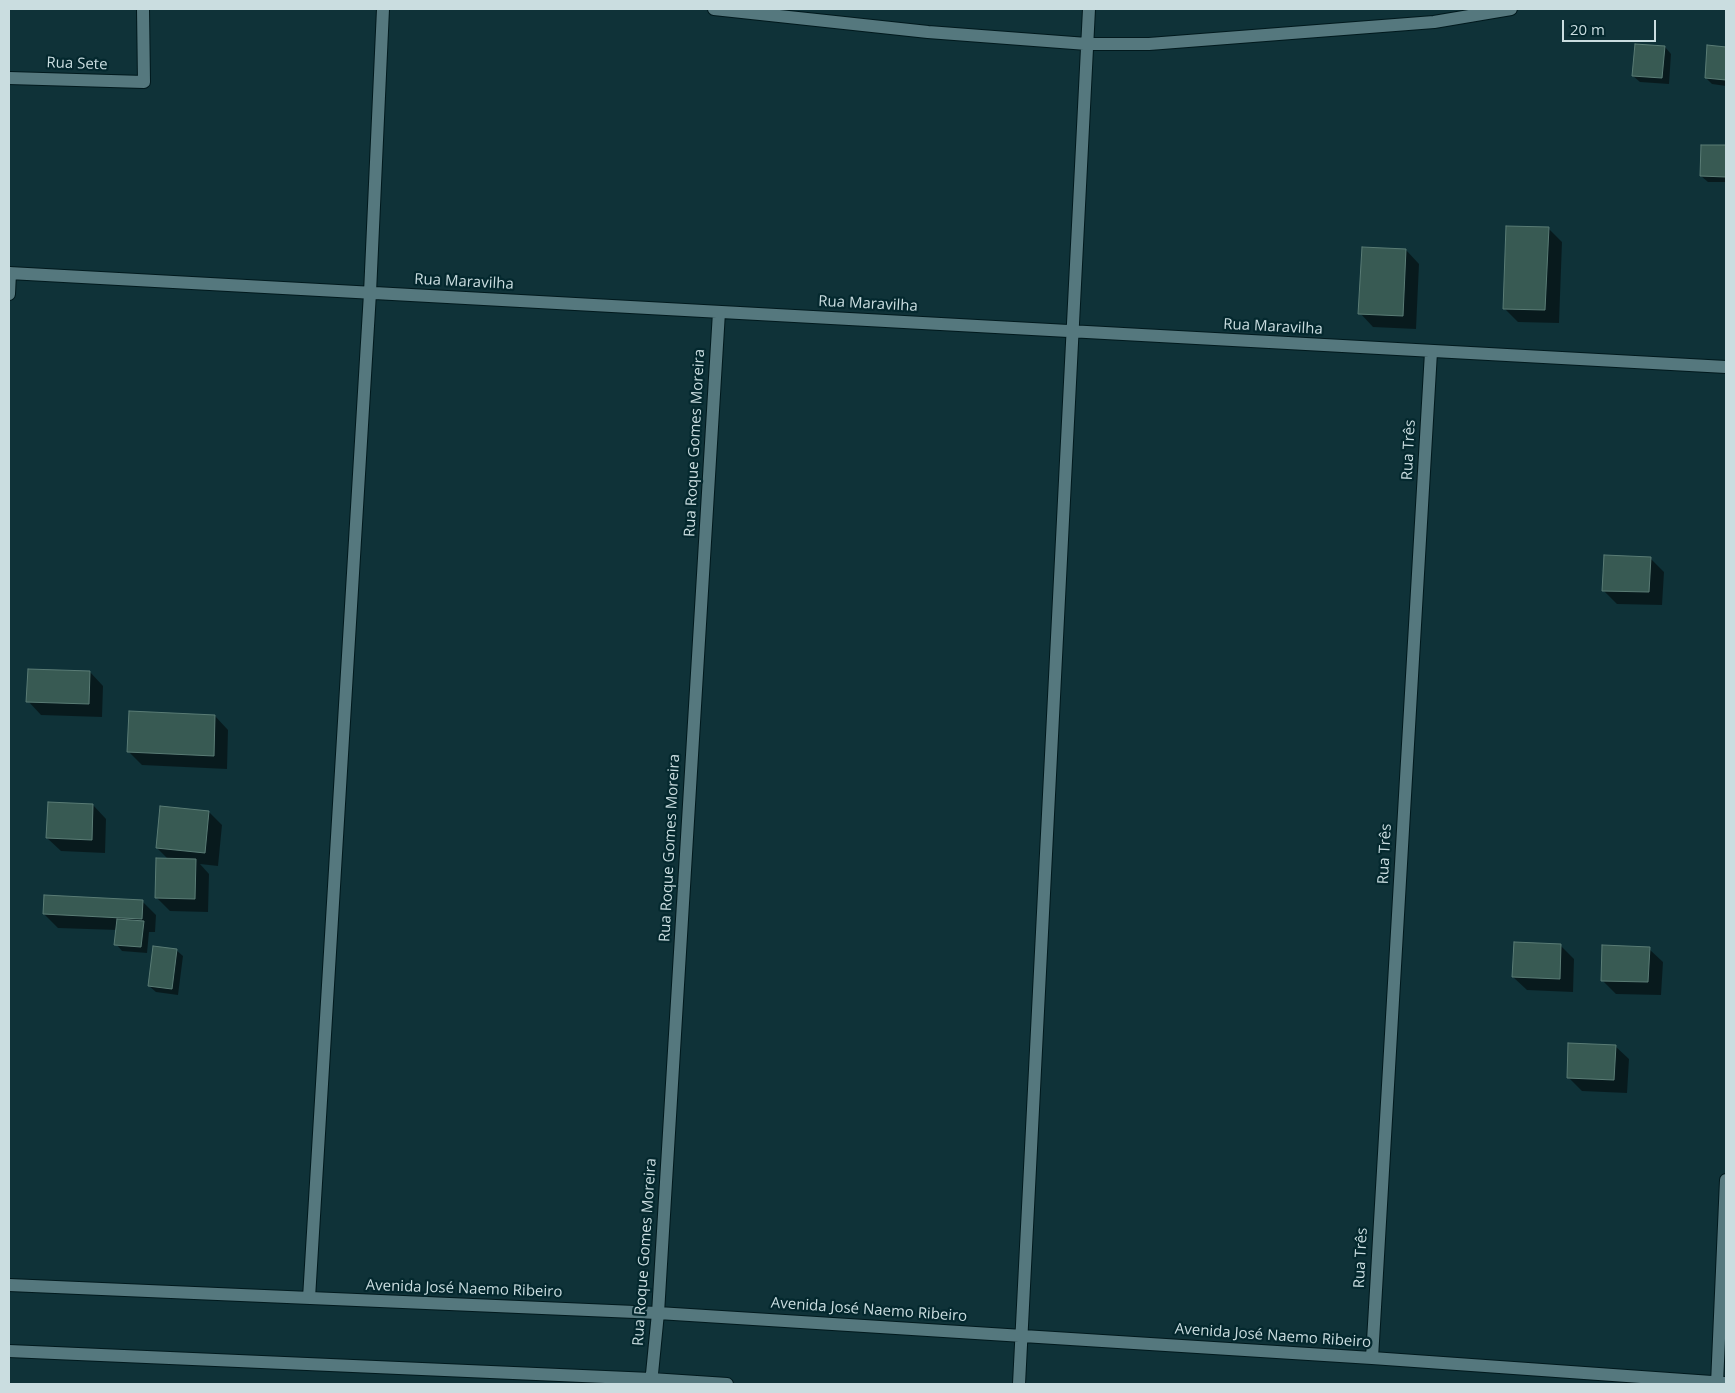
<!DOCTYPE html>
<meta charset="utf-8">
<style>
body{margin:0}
#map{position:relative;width:1735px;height:1393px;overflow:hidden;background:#0f3238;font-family:"Open Sans",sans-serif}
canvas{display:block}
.frame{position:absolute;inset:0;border:10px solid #cadde0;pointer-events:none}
.scale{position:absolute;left:1562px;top:20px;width:94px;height:22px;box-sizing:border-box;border:2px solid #cadde0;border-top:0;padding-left:6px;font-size:15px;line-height:18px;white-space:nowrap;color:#cadde0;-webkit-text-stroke:4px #04282e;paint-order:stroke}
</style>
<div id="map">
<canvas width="1735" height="1393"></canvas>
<div class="frame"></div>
<div class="scale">20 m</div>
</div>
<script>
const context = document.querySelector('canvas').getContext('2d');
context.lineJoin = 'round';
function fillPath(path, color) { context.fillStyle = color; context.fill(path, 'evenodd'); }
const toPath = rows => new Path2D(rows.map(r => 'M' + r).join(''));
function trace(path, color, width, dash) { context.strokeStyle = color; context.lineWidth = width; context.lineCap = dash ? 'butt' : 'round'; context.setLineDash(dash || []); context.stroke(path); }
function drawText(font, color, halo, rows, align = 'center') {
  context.font = font + ' "Open Sans",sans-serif'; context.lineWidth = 4.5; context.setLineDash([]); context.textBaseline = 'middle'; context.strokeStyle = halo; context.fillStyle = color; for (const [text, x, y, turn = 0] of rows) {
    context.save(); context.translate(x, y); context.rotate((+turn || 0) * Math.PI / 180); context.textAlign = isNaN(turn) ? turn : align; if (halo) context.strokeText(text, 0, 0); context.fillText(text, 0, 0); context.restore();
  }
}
fillPath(toPath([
 [1665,47,1671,54,1669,84,1640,82,1633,76],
 [1708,47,1726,48,1726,86,1712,84,1706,78],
 [1702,146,1726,147,1726,182,1708,182,1701,176],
 [1548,228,1562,242,1559,323,1518,322,1504,308],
 [1406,250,1419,264,1416,329,1373,327,1360,313],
 [1650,558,1664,572,1662,605,1617,604,1603,590],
 [90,672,103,686,102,717,41,715,28,701],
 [215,716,228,730,227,769,142,765,129,752],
 [93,805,106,819,105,853,61,851,47,838],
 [209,812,222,825,218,866,200,864,209,874,208,912,170,911,156,897,168,859,157,848],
 [142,901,156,915,155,932,149,932,147,953,122,951,116,944,117,930,58,928,44,914],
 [1561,946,1574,959,1573,992,1527,990,1513,977],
 [1649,949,1663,962,1661,995,1616,994,1602,980],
 [176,950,183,956,178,995,156,992,149,986],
 [1615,1046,1629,1059,1627,1093,1582,1091,1568,1077]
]), '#0007');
const building = toPath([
 [1635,44,1665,46,1662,78,1632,76,1635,44],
 [1707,45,1726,47,1726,80,1705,78,1707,45],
 [1701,145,1726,145,1726,177,1700,176,1701,145],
 [1506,226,1549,227,1545,310,1503,309,1506,226],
 [1362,247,1406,249,1403,316,1358,314,1362,247],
 [1604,555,1651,557,1649,592,1602,591,1604,555],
 [28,669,90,671,89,704,26,702,28,669],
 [129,711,215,715,214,756,127,752,129,711],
 [48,802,93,804,92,840,46,838,48,802],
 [160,806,209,811,205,853,156,848,160,806],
 [156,858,196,859,195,899,155,898,156,858],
 [44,895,143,900,142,919,43,914,44,895],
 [117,919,144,921,141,947,114,945,117,919],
 [1514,942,1561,944,1560,979,1512,977,1514,942],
 [1602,945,1650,947,1648,982,1601,981,1602,945],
 [153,946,177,949,172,989,148,986,153,946],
 [1568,1043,1616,1045,1614,1080,1567,1078,1568,1043]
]);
fillPath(building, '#385a53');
trace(building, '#5a7c75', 1);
const minor = toPath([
 [714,9,928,32,1087,44,1149,44,1434,22,1511,9],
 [9,78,144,82,143,9],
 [9,273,1726,367],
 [9,294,10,273],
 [9,1285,658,1313,1372,1358,1726,1383],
 [309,1298,370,293,383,9],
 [9,1351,651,1379,727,1384],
 [1372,1358,1431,352],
 [651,1384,658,1313,719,312],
 [1019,1384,1089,9],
 [1717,1384,1726,1180]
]);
trace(minor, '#01191d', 14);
trace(minor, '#55787e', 12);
drawText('15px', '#cadde0', '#04282e', [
 ["Rua Sete",77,64,2],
 ["Rua Maravilha",464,282,3],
 ["Rua Maravilha",868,304,3],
 ["Rua Maravilha",1273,327,3],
 ["Rua Roque Gomes Moreira",695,443,-87],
 ["Rua Três",1409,450,-87],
 ["Rua Roque Gomes Moreira",670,848,-87],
 ["Rua Três",1385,854,-87],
 ["Rua Roque Gomes Moreira",645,1252,-86],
 ["Rua Três",1361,1258,-87],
 ["Avenida José Naemo Ribeiro",464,1289,2],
 ["Avenida José Naemo Ribeiro",869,1310,4],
 ["Avenida José Naemo Ribeiro",1273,1336,4]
]);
</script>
